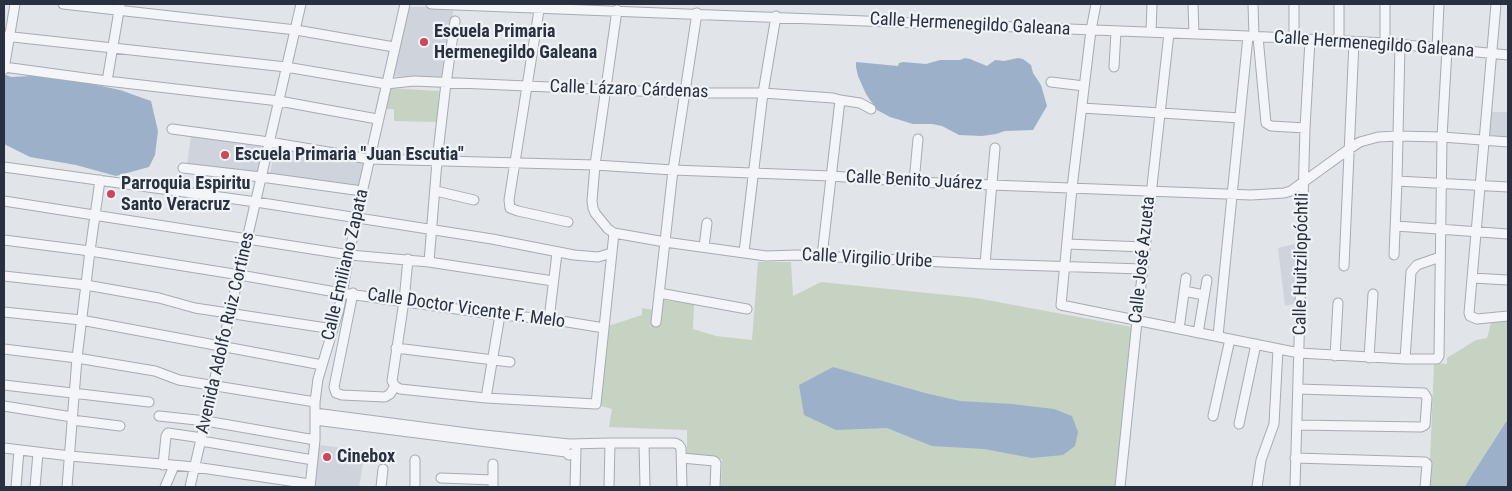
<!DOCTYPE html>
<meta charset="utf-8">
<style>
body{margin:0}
#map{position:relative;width:1512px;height:491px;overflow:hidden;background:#e1e4e9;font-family:"Roboto Condensed",sans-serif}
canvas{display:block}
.frame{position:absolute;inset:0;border:5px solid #293141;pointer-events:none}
</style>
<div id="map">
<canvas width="1512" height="491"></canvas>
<div class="frame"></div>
</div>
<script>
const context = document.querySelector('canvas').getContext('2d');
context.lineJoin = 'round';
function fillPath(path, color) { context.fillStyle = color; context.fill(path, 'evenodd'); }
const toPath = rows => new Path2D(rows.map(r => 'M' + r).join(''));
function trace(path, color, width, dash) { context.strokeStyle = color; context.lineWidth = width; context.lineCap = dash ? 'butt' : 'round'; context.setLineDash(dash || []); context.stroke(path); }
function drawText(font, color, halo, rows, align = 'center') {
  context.font = font + ' "Roboto Condensed",sans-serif'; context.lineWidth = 4.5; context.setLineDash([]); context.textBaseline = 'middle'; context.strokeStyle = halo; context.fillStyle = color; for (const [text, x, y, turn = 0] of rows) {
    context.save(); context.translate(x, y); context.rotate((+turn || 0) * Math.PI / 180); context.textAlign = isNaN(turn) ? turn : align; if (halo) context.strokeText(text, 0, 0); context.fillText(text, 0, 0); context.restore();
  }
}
fillPath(toPath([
 [408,7,454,7,442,79,391,76],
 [1489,112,1508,112,1508,139,1488,137],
 [191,137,264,147,258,172,187,164],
 [275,147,365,162,360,186,270,174],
 [1298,243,1296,303,1285,306,1278,248],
 [319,445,365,451,359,487,315,487]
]), '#cfd3db');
fillPath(toPath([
 [388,88,439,91,437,122,394,121,394,109,387,109],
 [758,262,791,262,793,296,821,282,976,298,1132,327,1115,487,721,487,722,459,687,460,687,430,609,427,612,409,601,406,608,326,642,315,642,308,660,311,663,300,694,304,693,329,716,336,752,340],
 [1508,320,1508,487,1429,487,1434,363,1447,364,1447,358,1476,340,1487,338,1491,323]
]), '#c6d3c2');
fillPath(toPath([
 [965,58,970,59,987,66,995,60,1004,61,1018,58,1023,59,1031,65,1033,73,1041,85,1047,106,1033,130,1005,131,996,134,982,136,959,135,942,126,932,124,913,124,890,117,877,110,866,94,858,76,856,67,856,62,898,66,899,63,903,62,926,64,940,60,960,60],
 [4,74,11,77,50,75,120,90,151,101,158,131,155,155,149,167,116,176,76,165,30,157,4,144],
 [833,367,925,393,960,401,1012,404,1054,409,1072,416,1078,432,1075,446,1063,455,1032,458,984,449,932,446,887,428,836,430,804,415,799,385],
 [1508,419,1508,487,1465,487,1470,478]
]), '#9cb1c9');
const minor = toPath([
 [63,4,296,30,394,47],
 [431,4,1248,36,1385,43,1508,55],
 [540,4,509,200,510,208,518,211,568,222],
 [1096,4,1091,30,1072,188,1061,305,1299,353,1405,359,1437,359,1439,356,1442,137,1447,49],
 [1193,4,1194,34],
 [1253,4,1254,36],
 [1339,4,1339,41],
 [1385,4,1385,43],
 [1496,4,1469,313,1470,316,1477,319,1508,316],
 [617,10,595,165,592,201,593,208,595,213,608,229,614,233,665,242,766,256,796,255,985,264,1143,269],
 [1151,32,1152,4],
 [4,36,286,67,386,84,414,81,684,93,763,93,833,98,840,100,860,103,871,109],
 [1258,37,1266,123,1271,126,1305,128],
 [1294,39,1294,4],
 [1437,48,1439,4],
 [4,67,107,81,279,101,377,119],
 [1114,67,1116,31],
 [4,69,15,4],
 [107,81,120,5],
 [1051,82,1084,86],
 [1082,108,1240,118],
 [172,129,269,142,369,159,595,165,673,170,831,176,914,182,1251,195,1284,193,1291,191,1349,149,1360,142,1378,137,1398,136,1442,137,1508,142],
 [4,167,256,202,492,239,574,255,598,257,612,253],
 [183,168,261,177,362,191],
 [1397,181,1508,187],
 [914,182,918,139],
 [436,191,474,200],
 [4,201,350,255,429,262,553,281],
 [1396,226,1508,234],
 [4,240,90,251,240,275,341,293,500,315,549,319,604,328],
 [1067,244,1145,247],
 [704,247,707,223],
 [744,252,763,93,776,16],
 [1394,255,1397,181,1400,45],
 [822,256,840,100],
 [429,262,437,161,446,83,455,21],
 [985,264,995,148],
 [1344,266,1354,42],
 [4,276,86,285,159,298,195,308,333,329],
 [1472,278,1508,280],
 [1184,291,1204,295],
 [353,293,334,387,336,393,342,395,385,397,390,394,395,386],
 [659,293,747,309],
 [4,312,81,320,322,365],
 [549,319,557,253],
 [656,322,673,170,697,13],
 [1179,329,1186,278],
 [1198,333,1207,280],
 [1218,336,1248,36],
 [396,348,510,362],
 [4,349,77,358,155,371,179,380,315,402],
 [1335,356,1338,303],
 [1369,358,1373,294],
 [1405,359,1411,272,1417,265,1440,257],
 [4,385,149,402],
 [395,386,400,389,486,398,596,404,614,233],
 [395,386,392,381,404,301,408,259],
 [486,398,500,315],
 [4,406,72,417],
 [315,413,475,434,569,444],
 [159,416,206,421,315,440],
 [1213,416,1230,339],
 [72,420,120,426],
 [315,420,566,452,569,455,575,453],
 [1239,424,1256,344],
 [1297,425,1421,427,1425,425,1427,398,1424,393,1298,389],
 [201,441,313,460],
 [644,443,645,487],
 [566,446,569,444,610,443,675,443,679,445,681,448,682,487],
 [4,448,70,456,195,467,310,484],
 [682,458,714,461,716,463,715,487],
 [1295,458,1425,462,1427,464,1425,487],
 [415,460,415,487],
 [163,465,166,436,168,433,202,438],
 [441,478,493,480],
 [16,487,19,450],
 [35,487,38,453],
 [67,487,77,358,90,251,100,180],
 [165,487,174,466],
 [190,487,301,4],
 [310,487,315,440,315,402,318,379,339,309,356,219,405,4],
 [381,487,383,469],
 [493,487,493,464],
 [575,487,576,450],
 [609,487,610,443],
 [1120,487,1137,321,1169,33],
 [1257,487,1261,460,1274,424,1278,349],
 [1295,487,1305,128,1310,40]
]);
trace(minor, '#a6abb3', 11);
trace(minor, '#f3f5f8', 9);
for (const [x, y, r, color] of [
 [424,42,5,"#cd4659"],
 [225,155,5,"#cd4659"],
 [111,194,5,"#cd4659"],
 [327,457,5,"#cd4659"]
]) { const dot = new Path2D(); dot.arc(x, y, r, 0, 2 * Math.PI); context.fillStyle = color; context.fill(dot); trace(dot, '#f0f3f7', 2); }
drawText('18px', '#293141', '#f0f3f7', [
 ["Calle Hermenegildo Galeana",970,25,3],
 ["Calle Hermenegildo Galeana",1374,45,4],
 ["Calle Lázaro Cárdenas",629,90,2],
 ["Calle Benito Juárez",914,181,3],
 ["Calle Virgilio Uribe",867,259,3],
 ["Calle José Azueta",1143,260,-84],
 ["Calle Huitzilopóchtli",1302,264,-89],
 ["Calle Emiliano Zapata",346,265,-77],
 ["Calle Doctor Vicente F. Melo",466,309,8],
 ["Avenida Adolfo Ruiz Cortines",226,333,-77]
]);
drawText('bold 18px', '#293141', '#f0f3f7', [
 ["Escuela Primaria",434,32],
 ["Hermenegildo Galeana",434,53],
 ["Escuela Primaria \"Juan Escutia\"",235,155],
 ["Parroquia Espiritu",121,184],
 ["Santo Veracruz",121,205],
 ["Cinebox",337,457]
], 'left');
</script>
